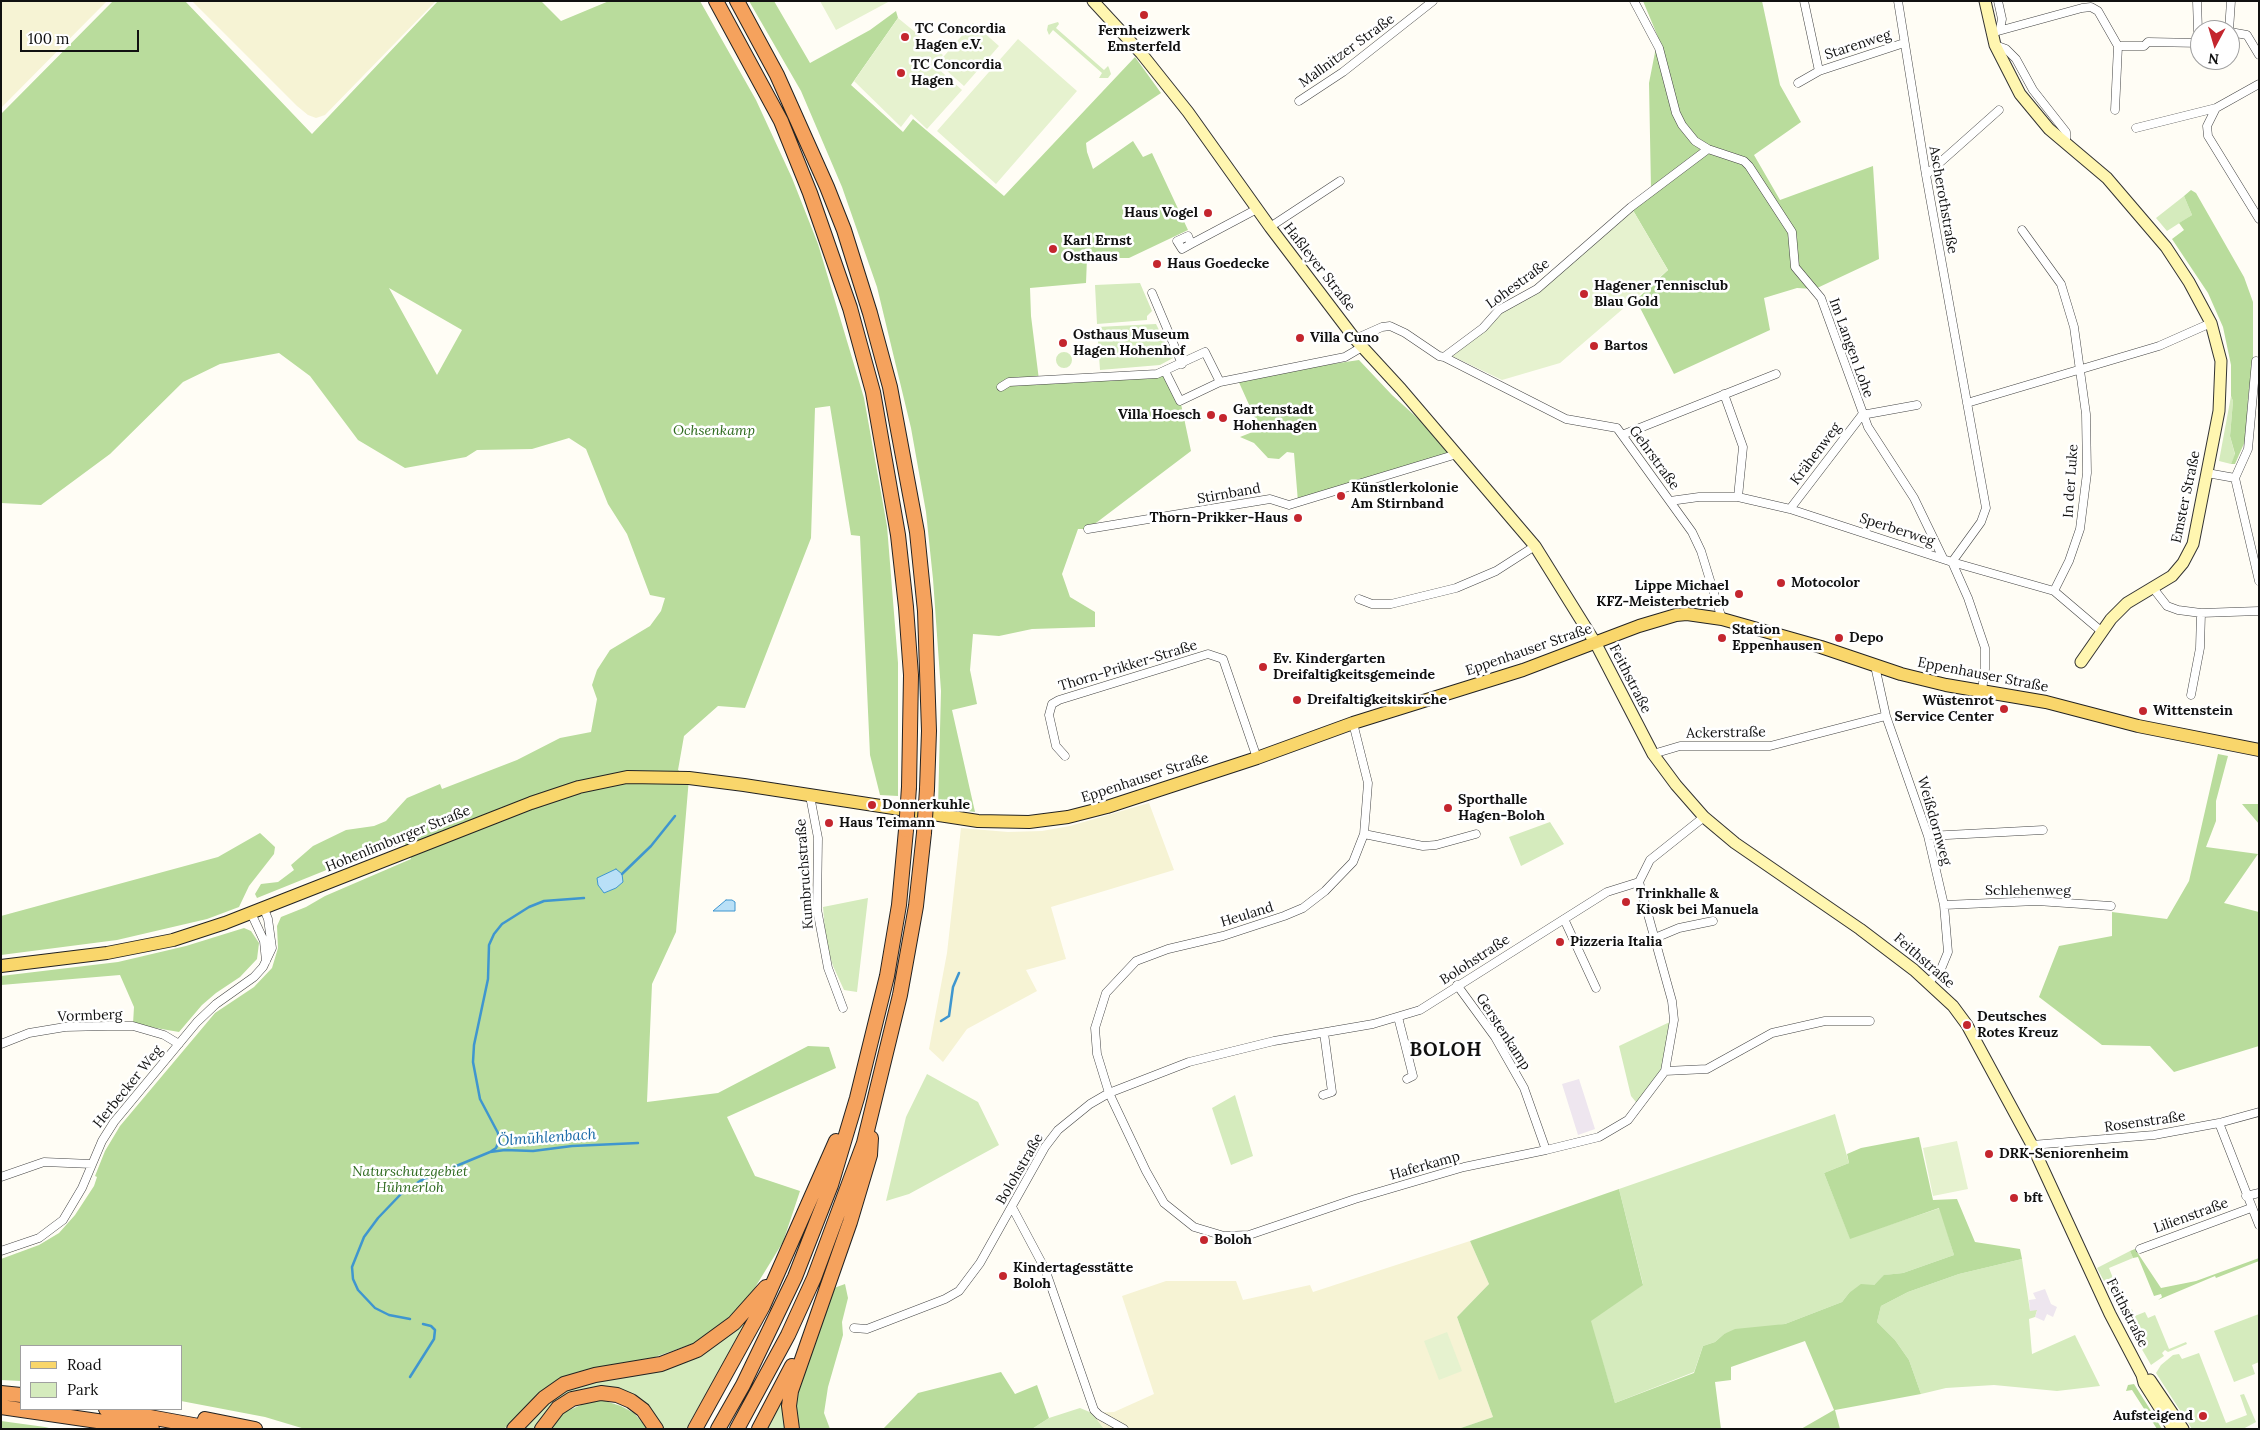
<!DOCTYPE html>
<meta charset="utf-8">
<style>
body{margin:0}
#map{position:relative;width:2260px;height:1430px;overflow:hidden;background:#fffdf5;font-family:Lora,serif}
canvas{display:block}
.frame{position:absolute;inset:0;border:2px solid #111;pointer-events:none}
.legend{position:absolute;left:20px;top:1345px;width:162px;height:65px;box-sizing:border-box;background:#fff;border:1px solid #a0a0a0;margin:0;padding:6px 9px;list-style:none;font-size:15px;color:#111}
.legend li{display:flex;align-items:center;gap:10px;height:25px}
.legend b{width:25px;border:1px solid #a0a0a0}
.north{position:absolute;left:2190px;top:20px;width:50px;height:50px;box-sizing:border-box;background:#fff;border:1px solid #a0a0a0;border-radius:50%;rotate:186deg;font-size:14px;font-weight:700;line-height:20px;text-align:center;color:#111}
.north::after{content:'';display:block;margin:auto;width:18px;height:22px;background:#c4262e;clip-path:polygon(50% 0,100% 100%,50% 72%,0 100%)}
.scale{position:absolute;left:20px;top:30px;width:119px;height:22px;box-sizing:border-box;border:2px solid #111;border-top:0;padding-left:6px;font-size:15px;line-height:18px;white-space:nowrap;color:#111;-webkit-text-stroke:4px #fff;paint-order:stroke}
</style>
<div id="map">
<canvas width="2260" height="1430"></canvas>
<div class="frame"></div>
<ul class="legend">
<li><b style="height:6px;background:#f9d66b"></b>Road</li>
<li><b style="height:14px;background:#d5ebbd"></b>Park</li>
</ul>
<div class="north">N</div>
<div class="scale">100 m</div>
</div>
<script>
const context = document.querySelector('canvas').getContext('2d');
context.lineJoin = 'round';
function fillPath(path, color) { context.fillStyle = color; context.fill(path, 'evenodd'); }
const toPath = rows => new Path2D(rows.map(r => 'M' + r).join(''));
function trace(path, color, width, dash) { context.strokeStyle = color; context.lineWidth = width; context.lineCap = dash ? 'butt' : 'round'; context.setLineDash(dash || []); context.stroke(path); }
function drawText(font, color, halo, rows, align = 'center') {
  context.font = font + ' Lora,serif'; context.lineWidth = 5; context.setLineDash([]); context.textBaseline = 'middle'; context.strokeStyle = halo; context.fillStyle = color; for (const [text, x, y, turn = 0] of rows) {
    context.save(); context.translate(x, y); context.rotate((+turn || 0) * Math.PI / 180); context.textAlign = isNaN(turn) ? turn : align; if (halo) context.strokeText(text, 0, 0); context.fillText(text, 0, 0); context.restore();
  }
}
fillPath(toPath([
 [1579,1079,1595,1129,1578,1135,1562,1084],
 [2045,1289,2051,1304,2057,1307,2053,1317,2047,1314,2044,1321,2035,1317,2037,1311,2030,1311,2029,1300,2036,1299,2033,1293]
]), '#eee6ef');
fillPath(toPath([
 [1,1,107,1,1,108],
 [192,1,436,1,325,115,316,118,308,115,297,106],
 [1149,803,1174,870,1051,907,1066,959,1026,970,1037,991,967,1029,943,1062,929,1049,947,953,961,828,1008,832,1042,831,1070,826],
 [1470,1241,1489,1284,1457,1317,1493,1417,1458,1429,1104,1429,1092,1413,1114,1412,1154,1394,1122,1296,1166,1281,1236,1281,1243,1300,1310,1285,1313,1292]
]), '#f6f3d4');
fillPath(toPath([
 [1058,22,1059,24,1056,28,1104,70,1108,66,1109,68,1111,74,1108,78,1099,78,1102,73,1053,30,1049,35,1047,30,1048,25],
 [2184,196,2192,215,2167,231,2156,218],
 [1140,283,1152,311,1147,316,1147,320,1097,324,1095,285],
 [1156,324,1173,358,1160,365,1100,370,1097,327],
 '1056 360a8 8 0 1 1 16 0a8 8 0 1 1-16 0Z',
 [2231,396,2233,401,2230,436,2235,455,2231,464,2219,461],
 [1550,822,1564,844,1521,866,1509,837],
 [868,898,857,992,844,990,833,966,826,944,823,907],
 [1674,1020,1665,1071,1640,1107,1631,1096,1619,1046],
 [927,1074,978,1102,999,1145,909,1194,886,1201,906,1117],
 [1235,1095,1253,1156,1231,1165,1212,1108],
 [1835,1114,1849,1163,1824,1173,1850,1238,1940,1208,1954,1255,1903,1273,1885,1275,1874,1285,1849,1293,1842,1302,1785,1324,1724,1334,1715,1342,1703,1346,1694,1372,1615,1403,1590,1321,1643,1284,1619,1189],
 [2130,1251,2133,1258,2109,1268,2126,1311,2132,1309,2133,1312,2125,1314,2121,1313,2097,1268],
 [2022,1259,2030,1311,2037,1310,2035,1317,2029,1319,2032,1354,2075,1335,2100,1386,2057,1391,1994,1385,1946,1388,1921,1394,1909,1360,1895,1340,1877,1322,1881,1306,1908,1292,1959,1274],
 [754,1309,686,1429,661,1429,652,1410,641,1401,600,1387,577,1390,567,1395,549,1408,536,1429,520,1429,540,1408,568,1388,701,1354,727,1337],
 [2145,1312,2148,1318,2155,1315,2169,1349,2186,1342,2187,1344,2168,1352,2165,1350,2162,1353,2164,1356,2151,1365,2126,1322,2127,1319],
 [2259,1314,2259,1362,2252,1365,2255,1374,2234,1382,2214,1331],
 [2199,1353,2226,1423,2247,1415,2240,1395,2244,1394,2256,1422,2243,1429,2192,1429,2156,1373,2161,1365,2173,1355,2179,1354,2182,1359],
 [787,1389,789,1429,766,1429],
 [1080,1408,1092,1413,1104,1429,1032,1429,1049,1418]
]), '#d5ebbd');
fillPath(toPath([
 [113,1,185,1,312,134,438,1,541,1,561,21,609,1,700,1,756,100,792,178,818,244,864,398,887,526,898,663,898,796,880,795,870,755,860,536,851,535,830,406,815,408,811,538,745,708,718,706,684,736,678,770,689,778,676,932,652,984,647,1102,718,1093,808,1046,829,1047,836,1068,727,1117,755,1176,800,1191,783,1242,751,1294,741,1307,700,1341,641,1362,591,1369,567,1376,533,1400,504,1429,305,1429,265,1417,181,1401,181,1346,21,1346,21,1381,1,1380,1,1259,39,1245,59,1233,75,1215,94,1186,97,1177,95,1176,105,1151,120,1126,215,1013,254,987,272,968,278,948,277,926,281,917,306,907,325,896,411,859,405,843,329,869,257,898,255,894,261,884,278,882,294,870,291,865,313,846,346,830,374,826,386,821,407,798,440,784,442,789,517,760,560,738,591,732,597,699,592,685,597,670,610,650,650,626,661,611,665,598,650,595,627,534,608,504,586,449,569,438,532,449,477,450,466,457,405,468,358,440,310,376,279,353,220,364,183,382,110,454,41,505,1,503,1,114],
 [389,288,462,330,437,375,400,308],
 [749,1,774,1,810,63,870,30,896,11,898,18,851,85,903,132,913,119,1004,196,1135,57,1161,93,1086,143,1087,152,1093,169,1133,141,1143,157,1152,153,1188,230,1129,258,1087,258,1086,283,1030,288,1031,316,1039,380,1163,372,1181,404,1191,451,1088,529,1078,529,1062,574,1070,597,1095,612,1095,627,1032,629,999,636,973,634,970,670,977,704,952,710,975,812,938,807,941,691,933,579,926,512,911,428,877,287,842,187,801,91],
 [1643,1,1762,1,1780,85,1801,122,1754,155,1780,200,1873,166,1879,259,1815,289,1797,288,1764,298,1770,330,1674,374,1636,300,1668,270,1631,207,1651,189,1649,83,1658,37],
 [2191,190,2196,193,2244,277,2253,302,2253,359,2248,398,2246,439,2235,464,2231,464,2235,454,2230,436,2233,401,2231,396,2231,365,2223,327,2208,293,2172,239,2184,230,2179,223,2192,215,2184,196],
 [1359,360,1392,395,1457,454,1298,502,1294,453,1287,452,1279,459,1268,458,1254,443,1240,437,1260,429,1237,378],
 [2218,754,2228,756,2216,801,2216,821,2206,847,2258,854,2224,903,2259,912,2259,1046,2174,1072,2150,1046,2102,1045,2039,997,2059,946,2112,936,2112,912,2167,919,2189,881],
 [2242,804,2259,804,2259,824],
 [260,833,275,847,274,854,249,886,239,907,207,919,117,940,1,955,1,916,218,857],
 [244,928,251,931,259,943,257,959,240,977,216,993,202,1005,179,1032,133,1024,134,1007,120,975,1,985,1,976,118,962,186,946],
 [1919,1137,1933,1200,1957,1199,1975,1242,2020,1249,2022,1259,1959,1274,1908,1292,1881,1306,1877,1322,1895,1340,1909,1360,1921,1394,1835,1410,1840,1429,1801,1429,1834,1410,1805,1341,1731,1367,1731,1380,1715,1382,1721,1429,1458,1429,1493,1417,1457,1317,1489,1284,1470,1241,1619,1189,1643,1285,1591,1321,1615,1403,1694,1373,1703,1346,1715,1342,1724,1334,1735,1329,1785,1324,1842,1302,1849,1293,1861,1284,1874,1285,1884,1275,1903,1273,1954,1255,1939,1208,1850,1239,1824,1173,1849,1163,1847,1154,1861,1148],
 [2135,1249,2161,1288,2196,1281,2259,1258,2259,1261,2216,1278,2215,1276,2158,1300,2162,1297,2161,1294,2154,1296,2138,1257,2133,1258,2130,1251],
 [845,1284,848,1298,842,1322,843,1335,828,1387,824,1413,830,1429,800,1429,795,1407,797,1392,834,1288],
 [1001,1372,1015,1394,1037,1385,1049,1418,1032,1429,883,1429,918,1393],
 [2134,1384,2153,1414,2162,1429,2157,1429,2132,1390,2126,1391,2128,1385],
 [590,1401,605,1401,621,1406,634,1413,648,1429,549,1429,565,1412],
 [1,1421,45,1427,53,1429,1,1429]
]), '#b9dc9c');
fillPath(toPath([
 [820,1,890,1,836,30],
 [898,18,943,55,935,66,962,90,927,129,911,114,901,127,854,81],
 [973,23,999,46,964,86,938,63],
 [1018,39,1077,91,996,184,937,131],
 [1631,207,1668,270,1560,363,1502,380,1448,354,1499,310,1537,289],
 [1957,1141,1968,1189,1933,1196,1923,1148],
 [1447,1332,1462,1371,1439,1380,1424,1341]
]), '#e6f2cf');
const water = toPath([
 [616,869,622,874,623,882,616,888,604,893,598,885,597,878,616,869],
 [726,900,732,900,735,902,735,911,713,911,726,900]
]);
fillPath(water, '#b9e0f7');
trace(water, '#3f96cf', 1);
trace(toPath([
 [622,874,651,846,675,816],
 [941,1021,949,1016,953,987,959,973],
 [490,1152,496,1148,499,1141,498,1133,480,1099,473,1062,474,1045,488,979,489,945,494,934,502,924,529,907,544,901,584,898],
 [410,1319,389,1315,375,1308,358,1290,353,1279,352,1267,364,1237,378,1218,401,1194,420,1181,490,1152,505,1150,533,1151,572,1146,638,1143],
 [410,1377,434,1339,435,1330,431,1326,423,1324]
]), '#3f96cf', 2.5);
const street = toPath([
 [1634,1,1659,48,1676,113,1682,125,1695,141,1708,149,1744,161,1749,166,1792,232,1795,267,1821,298,1868,427,1914,498,1943,558],
 [1804,1,1819,71],
 [1898,1,1926,175,1986,508,1981,522,1952,562],
 [1998,1,2002,19,2000,29],
 [2197,1,2198,31],
 [2229,30,2231,1],
 [2230,32,2247,35,2259,55],
 [1991,33,2082,8,2091,7,2098,11,2118,46,2144,46,2148,42,2200,43],
 [1995,45,2006,49,2016,59,2033,90,2066,132,2066,143],
 [1798,83,1819,71,1904,43],
 [2259,84,2216,108,2207,126,2208,136,2259,219],
 [1299,101,1343,72,1433,1],
 [2115,110,2118,46],
 [2136,128,2216,108],
 [1926,175,1999,110],
 [1270,227,1340,181],
 [2022,230,2061,284,2074,327,2086,414,2087,473,2080,529,2069,561,2054,591],
 [1191,244,1182,249,1177,241,1188,236,1191,244,1257,209],
 [1152,293,1182,364],
 [1355,339,1382,327,1390,326,1405,333,1439,356,1444,357,1483,328,1499,310,1537,289,1631,207,1708,149],
 [1444,357,1566,419,1617,428,1692,532,1701,551,1722,619],
 [2256,361,2248,449,2235,478,2259,581],
 [1165,371,1180,401,1220,382,1345,357,1362,347],
 [1001,387,1009,382,1157,374,1205,352,1220,382],
 [1724,394,1743,447,1738,497],
 [1967,403,2159,346,2211,323],
 [1862,415,1917,405],
 [1622,435,1776,374],
 [2207,473,2235,478],
 [1670,501,1699,497,1738,497,1790,509,1952,562,2054,591,2101,631],
 [1790,509,1862,415],
 [1088,529,1270,499,1289,505,1457,454],
 [1952,562,1968,598,1985,648,1985,669,1982,690],
 [2153,588,2167,606,2178,610,2201,613,2259,611],
 [1359,599,1372,604,1391,604,1456,588,1496,571,1535,546],
 [1875,666,1886,716,1928,836,1944,905,1948,952,1941,969,1929,982],
 [2191,695,2200,648,2201,613],
 [1353,723,1368,783,1364,834,1353,862,1325,891,1303,908,1284,916,1223,936,1168,949,1136,961,1106,993,1095,1028,1097,1054,1109,1093,1146,1171,1164,1203,1194,1227,1224,1236,1249,1235,1355,1199,1464,1167,1546,1150,1599,1137,1628,1120,1665,1071,1674,1020,1672,1001,1639,882],
 [1653,754,1680,746,1770,746,1886,716],
 [1065,756,1056,746,1049,715,1052,704,1059,700,1208,654,1223,659,1257,758],
 [810,796,818,838,817,909,828,968,843,1008],
 [1364,834,1423,846,1436,845,1476,834],
 [1928,836,2043,830],
 [1944,905,2037,901,2111,906],
 [251,913,264,941,266,961],
 [1564,919,1596,988],
 [1655,938,1679,928,1713,921],
 [1457,985,1495,1037,1524,1088,1546,1150],
 [1398,1017,1413,1076,1407,1079],
 [1,1044,29,1033,65,1027,107,1026,133,1026,164,1035,179,1044],
 [1665,1071,1707,1069,1772,1033,1825,1021,1870,1021],
 [1323,1095,1332,1092,1324,1033],
 [2219,1123,2259,1225],
 [2032,1145,2154,1135,2219,1123,2259,1112],
 [1,1177,44,1162,92,1164],
 [2246,1196,2259,1193],
 [1012,1207,1045,1269,1094,1410,1099,1415,1124,1429],
 [2140,1249,2251,1208],
 [1,1251,39,1238,63,1220,82,1188,102,1141,114,1122,197,1022,216,1004,254,977,263,967,272,948,268,919,264,909],
 [854,1328,867,1329,945,1299,959,1291,980,1263,1045,1147,1058,1130,1090,1104,1109,1093,1189,1062,1274,1041,1373,1024,1420,1010,1607,892,1639,882,1650,860,1704,817]
]);
const secondary = toPath([
 [1093,1,1141,53,1188,112,1270,227,1355,339,1401,389,1535,546,1596,644,1653,754,1676,785,1704,817,1735,843,1860,929,1914,970,1953,1006,1967,1025,2032,1145,2110,1314,2142,1375,2144,1383,2173,1429],
 [1985,1,1995,45,2020,94,2049,129,2107,178,2166,247,2189,282,2211,323,2221,361,2219,411,2193,544,2183,563,2172,576,2127,603,2111,619,2081,662],
 [2150,1380,2183,1429]
]);
const primary = toPath([
 [1,966,107,953,173,940,225,923,531,803,579,787,627,777,689,778,744,785,978,821,1029,822,1068,817,1107,807,1257,758,1353,723,1523,670,1639,626,1676,615,1687,614,1722,619,1821,647,1901,674,1946,685,2046,702,2138,726,2259,750]
]);
const highway = toPath([
 [716,1,781,121,810,193,850,308,873,392,898,535,906,607,911,675,909,787],
 [737,1,777,75,827,187,844,230,870,313,890,387,917,532,925,611,929,731,927,789],
 [1,1393,21,1395],
 [1,1407,152,1429],
 [106,1409,215,1429],
 [205,1419,255,1429],
 [514,1429,544,1398,564,1384,595,1375,661,1364,697,1350,734,1323,766,1287],
 [542,1429,558,1408,572,1399,601,1393,617,1395,631,1401,643,1410,656,1429],
 [695,1429,763,1306,836,1141],
 [718,1429,743,1385,795,1277,831,1185,857,1098,887,976,899,905,906,830],
 [737,1429,788,1335,814,1278,864,1143,900,995,916,906,924,833],
 [759,1429,792,1366],
 [792,1429,789,1406,791,1391,850,1222,870,1155,871,1138]
]);
trace(street, '#444', 9);
trace(secondary, '#333', 13);
trace(primary, '#222', 14);
trace(highway, '#222', 16);
trace(street, '#fff', 8);
trace(secondary, '#fff6b0', 11);
trace(primary, '#f9d66b', 12);
trace(highway, '#f5a25d', 14);
const highwayBridge = toPath([
 [906,830,909,787],
 [924,833,927,789]
]);
trace(highwayBridge, '#222', 16, []);
trace(highwayBridge, '#f5a25d', 14);
for (const [x, y, r, color] of [
 [1144,15,5,"#c4262e"],
 [905,37,5,"#c4262e"],
 [901,73,5,"#c4262e"],
 [1208,213,5,"#c4262e"],
 [1053,249,5,"#c4262e"],
 [1157,264,5,"#c4262e"],
 [1584,294,5,"#c4262e"],
 [1300,338,5,"#c4262e"],
 [1063,343,5,"#c4262e"],
 [1594,346,5,"#c4262e"],
 [1211,415,5,"#c4262e"],
 [1223,418,5,"#c4262e"],
 [1341,496,5,"#c4262e"],
 [1298,518,5,"#c4262e"],
 [1781,583,5,"#c4262e"],
 [1739,594,5,"#c4262e"],
 [1722,638,5,"#c4262e"],
 [1839,638,5,"#c4262e"],
 [1263,667,5,"#c4262e"],
 [1297,700,5,"#c4262e"],
 [2004,709,5,"#c4262e"],
 [2143,711,5,"#c4262e"],
 [872,805,5,"#c4262e"],
 [1448,808,5,"#c4262e"],
 [829,823,5,"#c4262e"],
 [1626,902,5,"#c4262e"],
 [1560,942,5,"#c4262e"],
 [1967,1025,5,"#c4262e"],
 [1989,1154,5,"#c4262e"],
 [2014,1198,5,"#c4262e"],
 [1204,1240,5,"#c4262e"],
 [1003,1276,5,"#c4262e"],
 [2203,1416,5,"#c4262e"]
]) { const dot = new Path2D(); dot.arc(x, y, r, 0, 2 * Math.PI); context.fillStyle = color; context.fill(dot); trace(dot, '#fff', 2); }
drawText('bold 14px', '#111', '#fff', [
 ["TC Concordia",915,29],
 ["Hagen e.V.",915,45],
 ["Fernheizwerk",1144,31,"center"],
 ["Emsterfeld",1144,47,"center"],
 ["TC Concordia",911,65],
 ["Hagen",911,81],
 ["Haus Vogel",1198,213,"right"],
 ["Karl Ernst",1063,241],
 ["Osthaus",1063,257],
 ["Haus Goedecke",1167,264],
 ["Hagener Tennisclub",1594,286],
 ["Blau Gold",1594,302],
 ["Osthaus Museum",1073,335],
 ["Hagen Hohenhof",1073,351],
 ["Villa Cuno",1310,338],
 ["Bartos",1604,346],
 ["Gartenstadt",1233,410],
 ["Hohenhagen",1233,426],
 ["Villa Hoesch",1201,415,"right"],
 ["Künstlerkolonie",1351,488],
 ["Am Stirnband",1351,504],
 ["Thorn-Prikker-Haus",1288,518,"right"],
 ["Motocolor",1791,583],
 ["Lippe Michael",1729,586,"right"],
 ["KFZ-Meisterbetrieb",1729,602,"right"],
 ["Station",1732,630],
 ["Eppenhausen",1732,646],
 ["Depo",1849,638],
 ["Ev. Kindergarten",1273,659],
 ["Dreifaltigkeitsgemeinde",1273,675],
 ["Dreifaltigkeitskirche",1307,700],
 ["Wüstenrot",1994,701,"right"],
 ["Service Center",1994,717,"right"],
 ["Wittenstein",2153,711],
 ["Sporthalle",1458,800],
 ["Hagen-Boloh",1458,816],
 ["Donnerkuhle",882,805],
 ["Haus Teimann",839,823],
 ["Trinkhalle &",1636,894],
 ["Kiosk bei Manuela",1636,910],
 ["Pizzeria Italia",1570,942],
 ["Deutsches",1977,1017],
 ["Rotes Kreuz",1977,1033],
 ["DRK-Seniorenheim",1999,1154],
 ["bft",2024,1198],
 ["Boloh",1214,1240],
 ["Kindertagesstätte",1013,1268],
 ["Boloh",1013,1284],
 ["Aufsteigend",2193,1416,"right"]
], 'left');
drawText('14px', '#111', '#fff', [
 ["Starenweg",1858,45,-18],
 ["Mallnitzer Straße",1347,51,-36],
 ["Ascherothstraße",1943,200,80],
 ["Haßleyer Straße",1319,267,52],
 ["Lohestraße",1518,284,-36],
 ["Im Langen Lohe",1851,348,70],
 ["Krähenweg",1816,454,-53],
 ["Gehrstraße",1654,458,54],
 ["In der Luke",2071,481,-86],
 ["Stirnband",1229,494,-10],
 ["Emster Straße",2186,497,-78],
 ["Sperberweg",1897,530,18],
 ["Eppenhauser Straße",1529,650,-19],
 ["Thorn-Prikker-Straße",1128,666,-17],
 ["Eppenhauser Straße",1983,675,11],
 ["Feithstraße",1630,679,63],
 ["Ackerstraße",1726,733,-1],
 ["Eppenhauser Straße",1145,778,-18],
 ["Weißdornweg",1934,821,74],
 ["Hohenlimburger Straße",398,839,-22],
 ["Kumbruchstraße",805,874,-94],
 ["Schlehenweg",2028,891],
 ["Heuland",1247,915,-17],
 ["Bolohstraße",1475,960,-33],
 ["Feithstraße",1924,961,41],
 ["Vormberg",90,1016,-2],
 ["Gerstenkamp",1503,1032,57],
 ["Herbecker Weg",128,1087,-51],
 ["Rosenstraße",2145,1122,-8],
 ["Haferkamp",1425,1166,-16],
 ["Bolohstraße",1020,1169,-60],
 ["Lilienstraße",2191,1216,-20],
 ["Feithstraße",2127,1313,63]
]);
drawText('italic 14px', '#2f6b1f', '#fff', [
 ["Ochsenkamp",714,431],
 ["Naturschutzgebiet",410,1172],
 ["Hühnerloh",410,1188]
]);
drawText('italic 15px', '#1768a6', '#fff', [
 ["Ölmühlenbach",547,1138,-4]
]);
context.letterSpacing = '1px';
drawText('bold 19px', '#111', '#fff', [
 ["BOLOH",1446,1051]
]);
context.letterSpacing = '0px';
</script>
